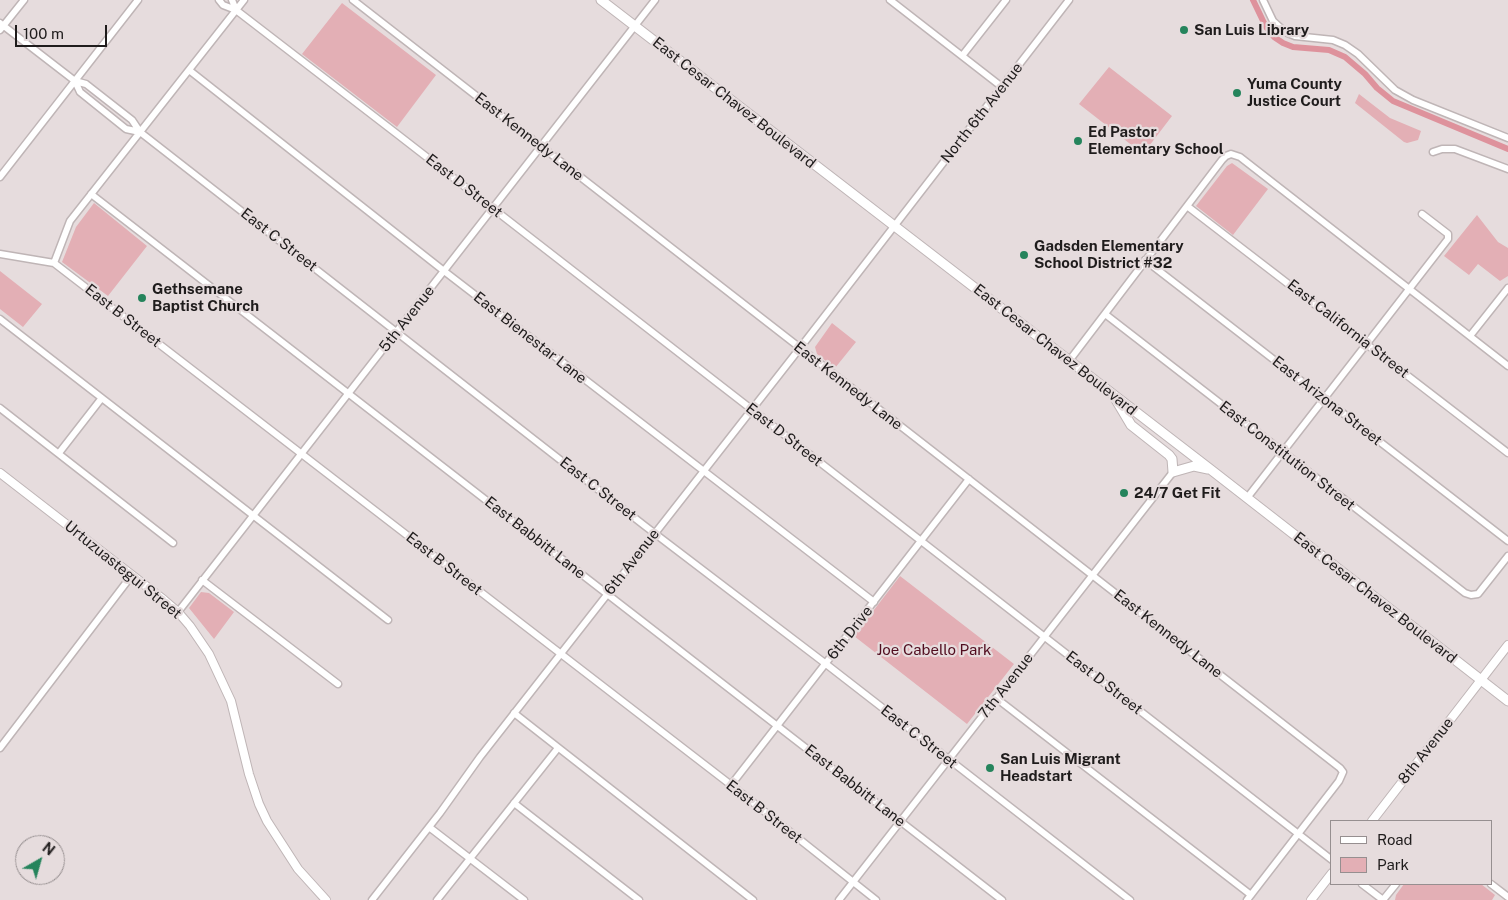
<!DOCTYPE html>
<style>
body{margin:0}
#map{position:relative;width:1508px;height:900px;overflow:hidden;background:#e6dcdd;font-family:"Public Sans",sans-serif}
canvas{display:block}
.legend{position:absolute;left:1330px;top:820px;width:162px;height:65px;box-sizing:border-box;background:#e6dcdd;border:1px solid #968f90;margin:0;padding:6px 9px;list-style:none;font-size:15px;color:#1f1c1c}
.legend li{display:flex;align-items:center;gap:10px;height:25px}
.legend b{width:25px;border:1px solid #968f90}
.north{position:absolute;left:15px;top:835px;width:50px;height:50px;box-sizing:border-box;background:#e6dcdd;border:1px solid #968f90;border-radius:50%;rotate:38deg;font-size:14px;font-weight:700;line-height:20px;text-align:center;color:#1f1c1c}
.north::after{content:'';display:block;margin:auto;width:18px;height:22px;background:#25845c;clip-path:polygon(50% 0,100% 100%,50% 72%,0 100%)}
.scale{position:absolute;left:15px;top:25px;width:92px;height:22px;box-sizing:border-box;border:2px solid #1f1c1c;border-top:0;padding-left:6px;font-size:15px;line-height:18px;white-space:nowrap;color:#1f1c1c;-webkit-text-stroke:4px #e6dcdd;paint-order:stroke}
</style>
<div id="map">
<canvas width="1508" height="900"></canvas>
<ul class="legend">
<li><b style="height:6px;background:#fff"></b>Road</li>
<li><b style="height:14px;background:#e3afb5"></b>Park</li>
</ul>
<div class="north">N</div>
<div class="scale">100 m</div>
</div>
<script>
const context = document.querySelector('canvas').getContext('2d');
context.lineJoin = 'round';
function fillPath(path, color) { context.fillStyle = color; context.fill(path, 'evenodd'); }
const toPath = rows => new Path2D(rows.map(r => 'M' + r).join(''));
function trace(path, color, width, dash) { context.strokeStyle = color; context.lineWidth = width; context.lineCap = dash ? 'butt' : 'round'; context.setLineDash(dash || []); context.stroke(path); }
function drawText(font, color, halo, rows, align = 'center') {
  context.font = font + ' "Public Sans",sans-serif'; context.lineWidth = 4.5; context.setLineDash([]); context.textBaseline = 'middle'; context.strokeStyle = halo; context.fillStyle = color; for (const [text, x, y, turn = 0] of rows) {
    context.save(); context.translate(x, y); context.rotate((+turn || 0) * Math.PI / 180); context.textAlign = isNaN(turn) ? turn : align; if (halo) context.strokeText(text, 0, 0); context.fillText(text, 0, 0); context.restore();
  }
}
fillPath(toPath([
 [342,3,436,75,397,127,302,54],
 [1109,67,1172,116,1143,154,1079,104],
 [1359,94,1390,118,1421,131,1418,140,1407,143,1404,142,1355,103],
 [1232,163,1268,189,1233,235,1196,206,1227,166],
 [94,203,147,246,108,296,62,262,76,227],
 [1477,215,1498,242,1508,248,1508,276,1500,281,1478,264,1469,275,1444,256],
 [0,271,42,304,23,327,0,309],
 [832,323,856,342,835,368,817,354,815,347],
 [900,576,1014,664,967,724,854,636],
 [201,592,209,593,234,612,214,639,189,608],
 [1404,884,1481,884,1495,895,1492,900,1395,900,1396,895]
]), '#e3afb5');
trace(toPath([
 [1253,0,1266,27,1274,37,1283,43,1293,47,1329,50,1345,57,1365,74,1377,88,1393,101,1508,149]
]), '#de929c', 6);
const minor = toPath([
 [219,0,223,5,236,10,397,134,1332,860],
 [232,0,236,10],
 [353,0,1340,768,1343,772,1339,781,1247,900],
 [890,0,1002,87],
 [1263,0,1273,21,1285,32,1295,36,1333,40,1345,45,1358,54,1395,90,1413,100,1508,138],
 [0,23,75,81,86,84,132,120,140,132,645,526,826,664,1130,900],
 [0,30,24,0],
 [962,56,1006,0],
 [189,70,444,271,874,602],
 [75,81,80,92,126,129,140,132],
 [1433,152,1442,149,1455,149,1508,169],
 [0,177,138,0],
 [91,194,1002,900],
 [1187,206,1508,453],
 [0,254,54,263,731,785,876,900],
 [1145,260,1508,541],
 [54,263,70,221,244,0],
 [1105,314,1465,593,1471,595,1478,594,1508,556],
 [0,319,388,620],
 [1470,336,1508,288],
 [1069,361,1222,160,1226,156,1231,154,1240,157,1508,366],
 [0,408,173,543],
 [59,453,101,399],
 [1247,498,1448,239,1448,234,1422,214],
 [202,580,338,684],
 [178,612,655,0],
 [996,698,1251,895],
 [514,713,753,900],
 [0,748,132,575],
 [731,785,969,479],
 [514,803,639,900],
 [429,827,524,900],
 [1362,884,1383,900],
 [1491,884,1508,897],
 [372,900,440,813,480,757,800,348,1069,0],
 [437,900,558,748],
 [839,900,1173,472],
 [1383,900,1396,884]
]);
const major = toPath([
 [0,473,164,600,178,612,190,626,209,654,231,701,249,774,259,804,267,821,298,869,326,900],
 [1372,821,1508,645],
 [1311,900,1332,873]
]);
const highway = toPath([
 [601,0,1210,469,1508,701],
 [1115,398,1131,425,1169,455,1172,459,1173,472,1194,466,1208,469]
]);
trace(minor, '#bfb5b6', 9);
trace(major, '#bfb5b6', 10);
trace(highway, '#bfb5b6', 11);
trace(minor, '#fff', 6);
trace(major, '#fff', 8);
trace(highway, '#fff', 9);
for (const [x, y, r, color] of [
 [1184,30,5,"#25845c"],
 [1237,93,5,"#25845c"],
 [1078,141,5,"#25845c"],
 [1024,255,5,"#25845c"],
 [142,298,5,"#25845c"],
 [1124,493,5,"#25845c"],
 [990,768,5,"#25845c"]
]) { const dot = new Path2D(); dot.arc(x, y, r, 0, 2 * Math.PI); context.fillStyle = color; context.fill(dot); trace(dot, '#e6dcdd', 2); }
drawText('bold 15px', '#1f1c1c', '#e6dcdd', [
 ["San Luis Library",1194,30],
 ["Yuma County",1247,84],
 ["Justice Court",1247,101],
 ["Ed Pastor",1088,132],
 ["Elementary School",1088,149],
 ["Gadsden Elementary",1034,246],
 ["School District #32",1034,263],
 ["Gethsemane",152,289],
 ["Baptist Church",152,306],
 ["24/7 Get Fit",1134,493],
 ["San Luis Migrant",1000,759],
 ["Headstart",1000,776]
], 'left');
drawText('15px', '#1f1c1c', '#e6dcdd', [
 ["East Cesar Chavez Boulevard",734,103,38],
 ["North 6th Avenue",982,113,-52],
 ["East Kennedy Lane",529,137,38],
 ["East D Street",464,186,38],
 ["East C Street",279,240,38],
 ["East B Street",123,316,38],
 ["5th Avenue",407,319,-52],
 ["East California Street",1348,329,38],
 ["East Bienestar Lane",530,338,38],
 ["East Cesar Chavez Boulevard",1055,350,38],
 ["East Kennedy Lane",848,386,38],
 ["East Arizona Street",1327,401,38],
 ["East D Street",784,435,38],
 ["East Constitution Street",1287,456,38],
 ["East C Street",598,489,38],
 ["East Babbitt Lane",535,538,38],
 ["6th Avenue",632,562,-52],
 ["East B Street",444,564,38],
 ["Urtuzuastegui Street",123,570,39],
 ["East Cesar Chavez Boulevard",1375,598,38],
 ["6th Drive",850,633,-52],
 ["East Kennedy Lane",1168,634,38],
 ["East D Street",1104,683,38],
 ["7th Avenue",1006,686,-52],
 ["East C Street",919,737,38],
 ["8th Avenue",1426,751,-52],
 ["East Babbitt Lane",855,786,38],
 ["East B Street",764,812,38]
]);
drawText('15px', '#510d1f', '#e6dcdd', [
 ["Joe Cabello Park",934,650]
]);
</script>
